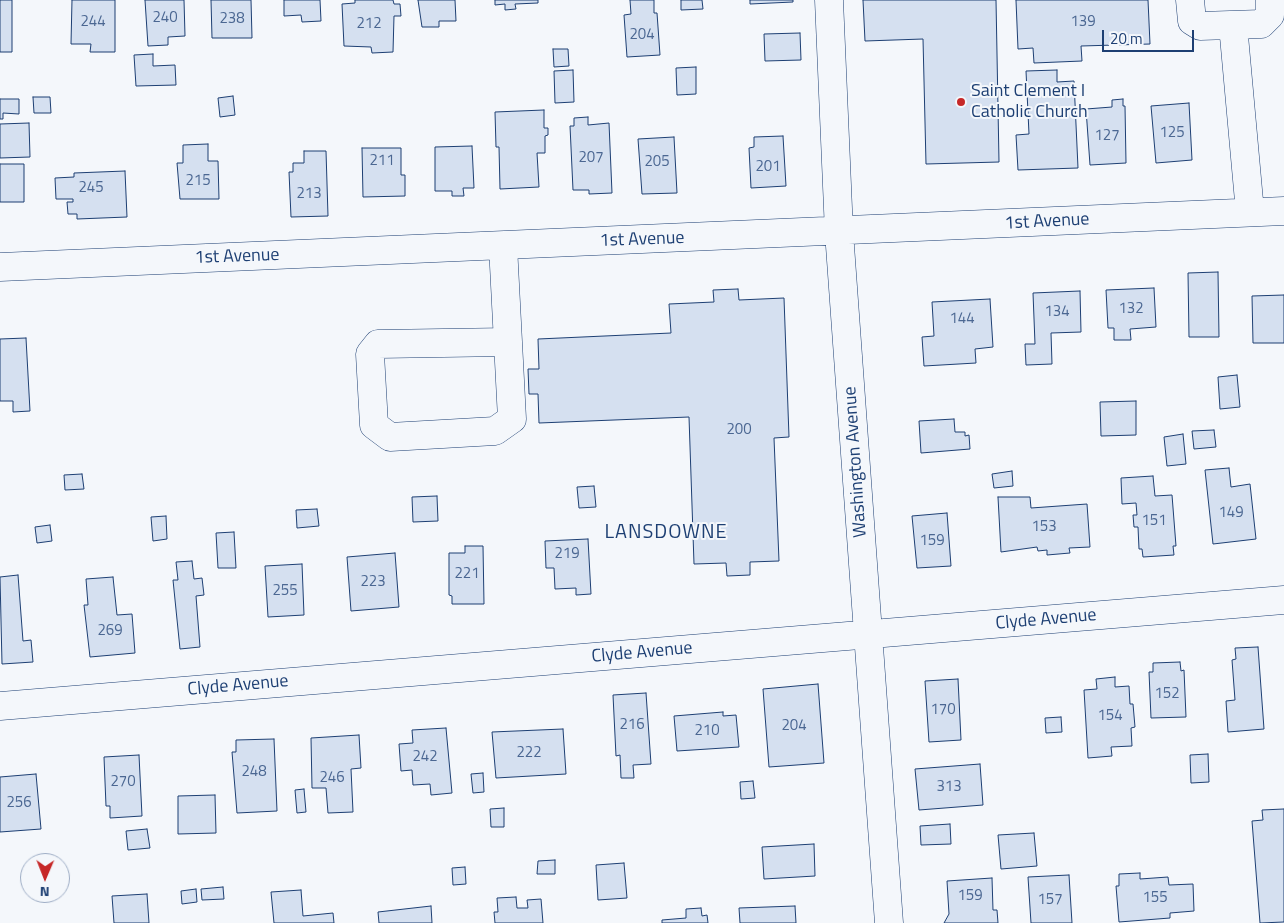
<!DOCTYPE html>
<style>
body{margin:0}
#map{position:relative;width:1284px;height:923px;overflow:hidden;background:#f4f7fb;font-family:"Titillium Web",sans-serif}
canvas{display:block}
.north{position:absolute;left:20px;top:853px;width:50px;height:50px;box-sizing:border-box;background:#f4f7fb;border:1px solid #9eadc5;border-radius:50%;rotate:181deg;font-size:14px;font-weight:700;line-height:20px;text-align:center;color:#1d3f73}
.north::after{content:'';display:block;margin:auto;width:18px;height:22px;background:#c62828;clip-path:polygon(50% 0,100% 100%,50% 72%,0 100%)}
.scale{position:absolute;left:1102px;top:30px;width:92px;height:22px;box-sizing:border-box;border:2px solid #1d3f73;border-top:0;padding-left:6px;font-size:15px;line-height:18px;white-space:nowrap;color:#1d3f73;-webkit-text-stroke:4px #f4f7fb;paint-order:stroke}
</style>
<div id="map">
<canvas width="1284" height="923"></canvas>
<div class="north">N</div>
<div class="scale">20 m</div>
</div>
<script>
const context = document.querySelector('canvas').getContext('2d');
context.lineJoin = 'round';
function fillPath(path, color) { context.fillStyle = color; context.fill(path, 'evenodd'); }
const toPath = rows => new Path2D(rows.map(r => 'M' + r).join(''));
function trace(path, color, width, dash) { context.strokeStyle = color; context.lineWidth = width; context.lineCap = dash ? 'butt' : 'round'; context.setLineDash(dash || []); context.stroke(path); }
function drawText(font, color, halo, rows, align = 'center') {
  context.font = font + ' "Titillium Web",sans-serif'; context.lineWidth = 4; context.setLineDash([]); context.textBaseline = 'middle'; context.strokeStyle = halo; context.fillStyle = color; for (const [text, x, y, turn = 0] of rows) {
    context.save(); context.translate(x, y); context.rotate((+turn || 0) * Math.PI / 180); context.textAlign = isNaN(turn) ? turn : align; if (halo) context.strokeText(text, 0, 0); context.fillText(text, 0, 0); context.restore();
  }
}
const building = toPath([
 [0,0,12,0,12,52,0,52,0,0],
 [72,0,115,0,115,52,90,52,91,44,71,44,72,0],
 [145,0,184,0,185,36,168,37,168,45,148,46,145,0],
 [211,0,251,0,252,38,212,38,211,0],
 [284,0,320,0,321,21,302,22,301,15,284,16,284,0],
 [355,0,393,0,394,4,400,4,401,16,394,16,393,52,372,53,371,47,344,46,342,4,355,3,355,0],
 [418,0,455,0,456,21,439,21,439,27,422,27,418,0],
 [495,0,538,0,538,3,515,4,516,9,505,10,505,4,495,5,495,0],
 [630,0,654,0,654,13,657,13,660,55,627,57,624,15,631,14,630,0],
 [681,0,702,0,703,9,681,10,681,0],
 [750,0,793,0,793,2,750,4,750,0],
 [863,0,996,0,999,162,926,164,923,39,865,41,863,0],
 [1016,0,1148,0,1150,44,1081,46,1082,61,1034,63,1033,48,1018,49,1016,0],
 [800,33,801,60,765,61,764,34,800,33],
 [553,49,568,49,569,66,554,67,553,49],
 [153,54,153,66,175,65,176,85,136,86,134,55,153,54],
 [696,67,696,94,677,95,676,68,696,67],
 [573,70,574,102,555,103,554,71,573,70],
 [1057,70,1057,82,1074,81,1078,168,1018,170,1016,135,1029,134,1026,71,1057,70],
 [233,96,235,115,220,117,218,98,233,96],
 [33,97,50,97,51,113,34,113,33,97],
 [0,99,19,99,19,114,3,113,3,119,0,119,0,99],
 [1123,99,1123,106,1125,106,1126,163,1090,165,1086,109,1112,107,1112,100,1123,99],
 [1189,103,1192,160,1156,163,1151,106,1189,103],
 [544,110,544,128,548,128,548,135,545,136,545,153,537,153,539,187,500,189,499,147,496,147,495,112,544,110],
 [588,117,588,125,609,123,612,193,589,194,589,190,573,190,570,126,574,126,574,118,588,117],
 [29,123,30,157,0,158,0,124,29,123],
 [783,136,786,186,751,188,749,148,754,147,754,137,783,136],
 [674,137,677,193,642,194,638,139,674,137],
 [208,144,208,161,218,161,219,199,180,199,177,163,183,163,183,145,208,144],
 [472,146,474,188,463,188,464,196,452,196,452,191,435,191,435,147,472,146],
 [362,148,401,148,401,175,405,175,405,196,363,197,362,148],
 [304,151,326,151,328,216,291,217,289,172,293,172,293,163,304,163,304,151],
 [0,164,24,164,24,202,0,202,0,164],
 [125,171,127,217,77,219,77,214,68,214,67,202,73,202,73,199,56,199,55,178,74,177,74,173,125,171],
 [1218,272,1219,337,1189,337,1188,273,1218,272],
 [1154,288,1156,327,1130,329,1131,340,1114,340,1114,328,1108,328,1106,290,1154,288],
 [738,289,739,300,784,298,789,437,774,438,779,561,750,562,750,575,727,576,726,563,694,564,689,417,539,423,538,394,529,394,528,369,539,369,538,339,671,333,669,304,714,302,713,290,738,289],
 [1080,291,1081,332,1051,333,1052,364,1026,365,1025,344,1035,344,1033,293,1080,291],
 [1284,295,1284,343,1253,343,1252,296,1284,295],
 [990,299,993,347,975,349,976,363,924,366,922,337,934,336,932,302,990,299],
 [26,338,30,411,13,412,13,401,0,401,0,339,26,338],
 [1237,375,1240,407,1220,409,1218,377,1237,375],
 [1136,401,1136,435,1101,436,1100,402,1136,401],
 [954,419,955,432,965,432,965,436,969,435,970,449,921,453,919,421,954,419],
 [1214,430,1216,447,1194,449,1192,431,1214,430],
 [1183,434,1186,464,1167,466,1164,437,1183,434],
 [1229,468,1231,487,1250,484,1256,539,1213,544,1205,470,1229,468],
 [1012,471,1013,486,994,488,992,474,1012,471],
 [82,474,84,489,65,490,64,475,82,474],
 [1153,476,1155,496,1172,495,1176,546,1173,546,1174,555,1143,557,1142,549,1139,549,1138,527,1134,527,1133,515,1137,515,1136,503,1122,504,1121,478,1153,476],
 [594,486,596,507,579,508,577,487,594,486],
 [437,496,438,521,413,522,412,497,437,496],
 [998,497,1030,497,1031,508,1087,504,1090,547,1069,548,1070,553,1047,555,1047,550,1038,551,1037,547,1001,552,998,497],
 [317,509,319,526,297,528,296,510,317,509],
 [947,513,951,566,917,568,912,516,947,513],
 [166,516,167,539,153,541,151,517,166,516],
 [50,525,52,541,37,543,35,527,50,525],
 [234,532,236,568,218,568,216,533,234,532],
 [588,539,591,594,576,595,576,588,555,589,554,568,546,568,545,541,588,539],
 [465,546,483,546,484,604,452,604,452,596,449,595,449,553,465,553,465,546],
 [395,553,399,607,351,611,347,557,395,553],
 [192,561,194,579,202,578,204,595,196,596,200,647,180,649,173,580,178,580,176,562,192,561],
 [302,564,304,615,268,617,265,566,302,564],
 [18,575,23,641,31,640,33,662,2,664,0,577,18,575],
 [113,577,117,615,132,614,135,653,90,657,84,605,88,605,86,579,113,577],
 [1258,647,1264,729,1228,732,1226,701,1235,700,1232,660,1236,659,1235,648,1258,647],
 [1180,662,1181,671,1184,670,1186,717,1151,718,1149,672,1153,672,1153,663,1180,662],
 [1115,677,1115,687,1129,686,1130,704,1133,704,1135,727,1131,728,1132,746,1111,747,1112,756,1088,758,1084,690,1097,689,1096,679,1115,677],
 [958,679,961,740,929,742,925,681,958,679],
 [818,684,824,763,769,767,763,689,818,684],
 [646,693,651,764,633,765,634,778,621,778,620,755,616,756,613,695,646,693],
 [723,712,723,716,736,715,739,747,677,751,674,716,723,712],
 [1061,717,1062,732,1046,733,1045,718,1061,717],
 [446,728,452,793,431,795,430,784,413,785,412,770,401,771,399,744,413,743,412,730,446,728],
 [563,729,566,774,496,778,492,732,563,729],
 [359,735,361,768,351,769,353,812,328,813,326,788,312,788,311,738,359,735],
 [274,739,277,811,237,813,232,752,236,752,236,740,274,739],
 [1208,754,1209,782,1191,783,1190,755,1208,754],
 [139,755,142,816,110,818,110,806,106,806,104,757,139,755],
 [980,764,983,805,919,810,915,769,980,764],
 [483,773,484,792,473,793,471,774,483,773],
 [36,774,41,829,0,832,0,777,36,774],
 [753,781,755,798,741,799,740,782,753,781],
 [304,789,306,812,297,813,295,790,304,789],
 [215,795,216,833,178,834,178,796,215,795],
 [504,808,504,827,491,827,490,809,504,808],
 [1284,809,1284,922,1260,923,1252,821,1263,820,1262,810,1284,809],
 [950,824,951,844,921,845,920,826,950,824],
 [147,829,150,848,128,850,126,831,147,829],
 [1034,833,1037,866,1001,869,998,835,1034,833],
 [814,844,815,876,764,879,762,847,814,844],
 [555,860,555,874,537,874,538,861,555,860],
 [624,863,627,898,598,900,596,865,624,863],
 [465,867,466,884,453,885,452,868,465,867],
 [1140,873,1140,879,1168,877,1169,885,1193,884,1194,911,1170,913,1170,918,1119,922,1116,886,1119,886,1119,874,1140,873],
 [1069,875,1072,923,1031,923,1028,877,1069,875],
 [992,878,993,910,997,910,998,923,944,923,949,914,947,881,992,878],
 [223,887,224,899,202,900,201,889,223,887],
 [196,889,197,902,182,904,181,891,196,889],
 [301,890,303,916,333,913,334,923,274,923,271,892,301,890],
 [147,894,149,923,114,923,112,896,147,894],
 [516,897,517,908,528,908,527,900,541,899,543,923,495,923,494,912,498,912,497,898,516,897],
 [431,906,432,923,379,923,378,912,431,906],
 [795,906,796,923,740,923,739,908,795,906],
 [701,908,702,916,707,915,708,923,662,923,662,920,686,918,686,909,701,908]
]);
fillPath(building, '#d5e0f0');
trace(building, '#1d3f73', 1);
const minor = toPath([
 [829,0,839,232,889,923],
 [1190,0,1192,21,1200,26,1261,24,1270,15,1270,0],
 [1233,25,1250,212],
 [503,246,512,419,495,431,390,437,374,425,370,354,378,344,507,342],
 [0,267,1284,211],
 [0,706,1284,600]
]);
trace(minor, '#1d3f73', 29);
trace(minor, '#f4f7fb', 28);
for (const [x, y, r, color] of [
 [961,102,5,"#c62828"]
]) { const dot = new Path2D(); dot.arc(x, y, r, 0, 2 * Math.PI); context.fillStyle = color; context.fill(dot); trace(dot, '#f4f7fb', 2); }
drawText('15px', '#4b6792', null, [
 ["240",165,18],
 ["238",232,19],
 ["244",93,22],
 ["139",1083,22],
 ["212",369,24],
 ["204",642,35],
 ["125",1172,133],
 ["127",1107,136],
 ["207",591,158],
 ["211",382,161],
 ["205",657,162],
 ["201",768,167],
 ["215",198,181],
 ["245",91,188],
 ["213",309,194],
 ["132",1131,309],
 ["134",1057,312],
 ["144",962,319],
 ["200",739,430],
 ["149",1231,513],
 ["151",1154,521],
 ["153",1044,527],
 ["159",932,541],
 ["219",567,554],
 ["221",467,574],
 ["223",373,582],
 ["255",285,591],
 ["269",110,631],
 ["152",1167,694],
 ["170",943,710],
 ["154",1110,716],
 ["216",632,725],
 ["204",794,726],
 ["210",707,731],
 ["222",529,753],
 ["242",425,757],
 ["248",254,772],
 ["246",332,778],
 ["270",123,782],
 ["313",949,787],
 ["256",19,803],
 ["159",970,896],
 ["155",1155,898],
 ["157",1050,900]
]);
drawText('18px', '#1d3f73', '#f4f7fb', [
 ["Saint Clement I",971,92],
 ["Catholic Church",971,113]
], 'left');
drawText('18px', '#1d3f73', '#f4f7fb', [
 ["1st Avenue",1047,222,-3],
 ["1st Avenue",642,240,-2],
 ["1st Avenue",237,257,-2],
 ["Washington Avenue",856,462,-94],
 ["Clyde Avenue",1046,620,-5],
 ["Clyde Avenue",642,653,-5],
 ["Clyde Avenue",238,686,-5]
]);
context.letterSpacing = '1px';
drawText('20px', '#1d3f73', '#f4f7fb', [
 ["LANSDOWNE",666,533]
]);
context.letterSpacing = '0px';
</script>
